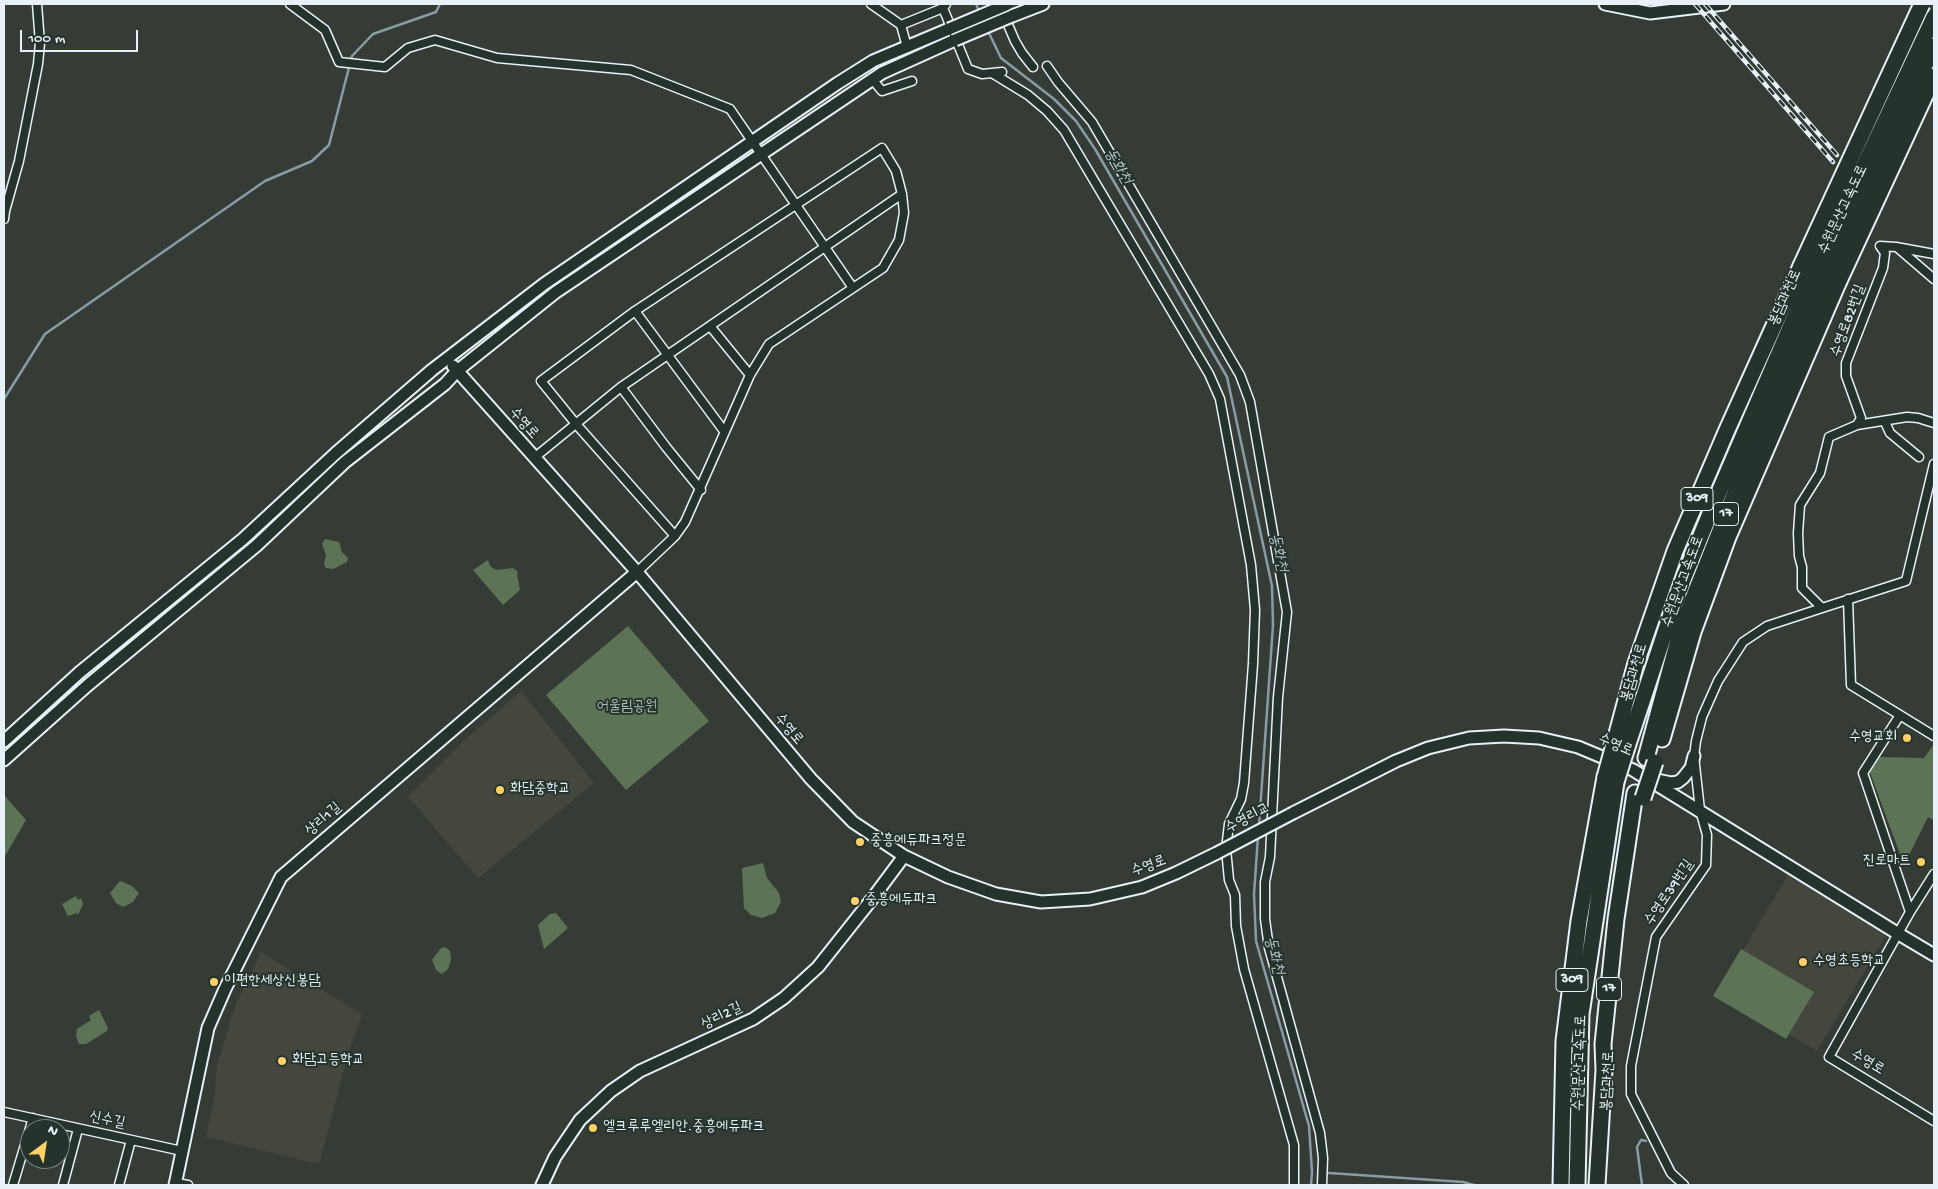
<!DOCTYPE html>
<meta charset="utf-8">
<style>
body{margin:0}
#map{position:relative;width:1938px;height:1189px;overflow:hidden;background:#343c35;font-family:"Gochi Hand",sans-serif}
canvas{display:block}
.frame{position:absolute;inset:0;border:5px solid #e8f1f8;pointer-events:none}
.north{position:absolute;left:20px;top:1119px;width:50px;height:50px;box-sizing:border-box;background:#26332d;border:1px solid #747f7e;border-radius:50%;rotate:31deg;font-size:14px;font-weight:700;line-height:20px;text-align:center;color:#e8f1f8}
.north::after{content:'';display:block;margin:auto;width:18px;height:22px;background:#ffd166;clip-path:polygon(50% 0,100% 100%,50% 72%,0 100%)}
.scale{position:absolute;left:20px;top:30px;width:118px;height:22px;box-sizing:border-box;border:2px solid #e8f1f8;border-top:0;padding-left:6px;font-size:15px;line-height:18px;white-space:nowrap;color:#e8f1f8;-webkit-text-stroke:4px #26332d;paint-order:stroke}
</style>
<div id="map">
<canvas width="1938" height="1189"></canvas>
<div class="frame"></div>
<div class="north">N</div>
<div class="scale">100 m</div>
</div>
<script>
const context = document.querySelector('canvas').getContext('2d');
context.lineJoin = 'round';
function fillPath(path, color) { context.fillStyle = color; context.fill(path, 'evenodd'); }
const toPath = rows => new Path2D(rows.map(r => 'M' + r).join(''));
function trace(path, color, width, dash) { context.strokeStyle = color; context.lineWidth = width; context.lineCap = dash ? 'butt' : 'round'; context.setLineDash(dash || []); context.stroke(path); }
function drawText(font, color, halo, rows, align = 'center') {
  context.font = font + ' "Gochi Hand","Poor Story",sans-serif'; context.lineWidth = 4; context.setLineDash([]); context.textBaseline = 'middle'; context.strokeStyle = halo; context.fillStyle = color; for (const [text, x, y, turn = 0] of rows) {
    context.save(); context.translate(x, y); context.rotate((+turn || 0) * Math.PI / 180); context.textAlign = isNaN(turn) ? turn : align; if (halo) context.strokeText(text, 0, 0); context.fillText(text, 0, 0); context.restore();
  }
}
fillPath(toPath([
 [521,691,594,783,478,878,408,797,467,738],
 [1789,873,1888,932,1817,1051,1718,992],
 [261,952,362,1014,347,1058,319,1164,206,1137,215,1096,217,1065,235,1006]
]), '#44473e');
fillPath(toPath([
 [325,539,339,542,342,552,348,558,347,562,333,569,326,568,324,564,326,555,322,544],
 [488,560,490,566,496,570,513,568,518,572,517,574,520,590,503,605,473,570],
 [628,626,709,721,626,790,546,695],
 [1934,744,1934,820,1928,817,1904,865,1869,770,1877,757,1924,758],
 [4,795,26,820,4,858],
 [763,863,767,878,779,893,781,902,775,913,762,918,751,915,744,908,742,868],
 [120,881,132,886,139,893,133,902,123,907,116,903,110,893],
 [76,896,78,900,81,898,83,904,78,915,77,913,68,916,62,904],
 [556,913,568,928,544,949,538,925,550,914],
 [445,947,450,951,451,960,448,969,442,974,436,970,432,960,441,948],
 [1741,949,1814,992,1786,1039,1713,996],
 [99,1010,108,1028,107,1031,86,1044,79,1044,76,1036,77,1029,91,1020,89,1016]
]), '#5d7356');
trace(toPath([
 [976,4,980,13],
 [987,29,1001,58,1054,99,1076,121,1095,149,1227,377,1272,586,1273,625,1259,826],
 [4,399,45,334,265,181,312,161,329,145,352,56,373,34,436,12,440,4],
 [1258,837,1254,894,1256,941,1309,1126,1312,1172,1311,1185],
 [1329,1173,1463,1182,1474,1185],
 [1642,1185,1637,1147,1641,1140,1646,1141]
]), '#899ca6', 2.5);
const street = toPath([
 [290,4,325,30,339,62,385,67,408,48,435,40,497,58,631,70,730,109,853,288],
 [871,4,901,25,907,47],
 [946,4,943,8,968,69,982,74,992,73],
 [999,4,1015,41,1022,53,1033,67],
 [901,25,943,8],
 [1047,66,1058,82,1092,122,1240,375,1250,402,1287,612,1278,697,1270,857,1265,882,1265,919,1269,948,1320,1133,1323,1158,1322,1185],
 [1002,72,992,73,1028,95,1047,111,1064,130,1209,374,1220,399,1251,565,1255,610,1253,664,1244,783,1241,799,1229,824,1226,849,1229,880,1235,895,1236,926,1244,969,1294,1145,1294,1185],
 [872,79,882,91,912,81],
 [4,219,5,211,19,161,38,64,40,43,37,4],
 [1898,248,1934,279],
 [635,311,724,431],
 [710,326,750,375],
 [621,387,666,447,701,490],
 [1885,422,1890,433,1919,457],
 [1857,425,1907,417,1918,418,1934,423],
 [534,458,621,387,902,194],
 [637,572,675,536,685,522,750,375,769,344,883,268,899,240,904,213,902,194,896,171,882,148,635,311,541,381,576,424,675,536],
 [1848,599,1851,685,1934,736],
 [1822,608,1906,581,1934,464],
 [1900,715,1863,773,1910,912,1829,1057,1934,1121],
 [1910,912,1934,874],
 [4,1112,182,1151],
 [176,1183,188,1185],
 [13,1185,33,1118],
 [63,1185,78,1129],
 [119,1185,131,1140],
 [1684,1185,1671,1173,1631,1094,1631,1066,1656,937,1706,865,1707,835,1700,810,1694,756,1696,741,1702,717,1718,681,1743,642,1767,626,1822,608,1802,588,1802,567,1799,556,1798,533,1800,505,1820,473,1829,437,1857,425,1861,418,1846,376,1846,363,1883,268,1885,253,1880,246,1896,247,1934,254]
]);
const secondary = toPath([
 [1605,4,1650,13,1724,4],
 [1012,16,1043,4],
 [453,366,637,572,811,779,853,822,904,856,948,877,996,894,1041,902,1090,899,1142,887,1176,873,1217,853],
 [4,741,80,672,243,539,336,453,432,370,544,284,838,83,873,61,949,29],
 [4,760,88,685,256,546,345,462,445,384,457,371,556,292,882,73,955,40],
 [1657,780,1671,783,1678,782,1683,778,1691,768,1694,756],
 [1293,813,1396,761,1428,748,1469,738,1504,736,1539,738,1578,747,1633,770,1897,933,1934,955],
 [175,1185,208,1028,225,989,281,877,637,572],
 [542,1185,555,1157,580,1120,611,1091,640,1071,753,1019,784,998,818,967,872,899,904,856]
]);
const highway = toPath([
 [1662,739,1693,632,1728,537,1838,283],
 [1615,741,1636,663,1675,551,1727,430,1801,266],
 [1627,747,1680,587,1713,506,1814,272],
 [1646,758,1682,626,1741,478,1825,277],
 [1561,1185,1564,1041,1579,921,1605,777],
 [1577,1185,1581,1014,1616,782],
 [1597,1185,1604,1070,1603,1044,1616,919,1635,793]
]);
trace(street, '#e8f1f8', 11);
trace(secondary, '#e8f1f8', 15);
trace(highway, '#e8f1f8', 19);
trace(street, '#26332d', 8);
trace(secondary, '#26332d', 11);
trace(highway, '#26332d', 15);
const rail = toPath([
 [1695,4,1833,162],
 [1705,4,1837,155]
]);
trace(rail, '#e8f1f8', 4.5);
trace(rail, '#26332d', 2.5, [8]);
const secondaryBridge = toPath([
 [949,29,1006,5],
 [955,40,1012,16],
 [1217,853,1293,813]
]);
const highwayBridge = toPath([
 [1801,266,1922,4],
 [1814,272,1934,17],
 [1825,277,1934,46],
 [1838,283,1934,76],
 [1605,777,1615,741],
 [1616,782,1627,747],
 [1643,798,1655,762]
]);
trace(secondaryBridge, '#e8f1f8', 15, []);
trace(highwayBridge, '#e8f1f8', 19, []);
trace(secondaryBridge, '#26332d', 11);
trace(highwayBridge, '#26332d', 15);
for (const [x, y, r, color] of [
 [1907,738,5,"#ffd166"],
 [500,790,5,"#ffd166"],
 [860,842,5,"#ffd166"],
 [1921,862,5,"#ffd166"],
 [855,901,5,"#ffd166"],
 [1803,962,5,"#ffd166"],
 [214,982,5,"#ffd166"],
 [282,1061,5,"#ffd166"],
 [593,1128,5,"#ffd166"]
]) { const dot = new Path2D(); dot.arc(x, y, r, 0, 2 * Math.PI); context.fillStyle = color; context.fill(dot); trace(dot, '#26332d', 2); }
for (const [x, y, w] of [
 [1697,499,32],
 [1726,514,25],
 [1572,980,32],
 [1609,989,25]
]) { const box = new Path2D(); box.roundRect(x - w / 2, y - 11.5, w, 23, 4); context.fillStyle = '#26332d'; context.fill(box); trace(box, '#e8f1f8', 1); }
drawText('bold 14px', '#e8f1f8', null, [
 ["309",1697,499],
 ["17",1726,514],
 ["309",1572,980],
 ["17",1609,989]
]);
drawText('15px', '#e8f1f8', '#26332d', [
 ["수원문산고속도로",1844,210,-65],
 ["봉담과천로",1786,298,-66],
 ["수영로82번길",1849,321,-70],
 ["수영로",523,424,49],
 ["수원문산고속도로",1684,582,-70],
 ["봉담과천로",1635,673,-73],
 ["수영로",788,730,50],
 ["수영로",1615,746,23],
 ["수영리교",1248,819,-28],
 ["상리1길",324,820,-41],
 ["수영로",1149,867,-20],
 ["수영로39번길",1670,893,-56],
 ["상리2길",722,1017,-26],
 ["수원문산고속도로",1581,1063,-88],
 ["수영로",1867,1063,31],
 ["봉담과천로",1609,1081,-87],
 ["신수길",107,1121,12]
]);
drawText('15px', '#b0bfb7', '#26332d', [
 ["어울림공원",627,708]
]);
drawText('15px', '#e8f1f8', '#26332d', [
 ["수영교회",1897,738,"right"],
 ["화담중학교",510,790],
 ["중흥에듀파크정문",870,842],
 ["진로마트",1911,862,"right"],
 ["중흥에듀파크",865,901],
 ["수영초등학교",1813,962],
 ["이편한세상신봉담",224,982],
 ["화담고등학교",292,1061],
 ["엘크루루엘리안.중흥에듀파크",603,1128]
], 'left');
drawText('italic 16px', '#b1bfc8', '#26332d', [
 ["동화천",1117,167,60],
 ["동화천",1277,553,78],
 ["동화천",1273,956,76]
]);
</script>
